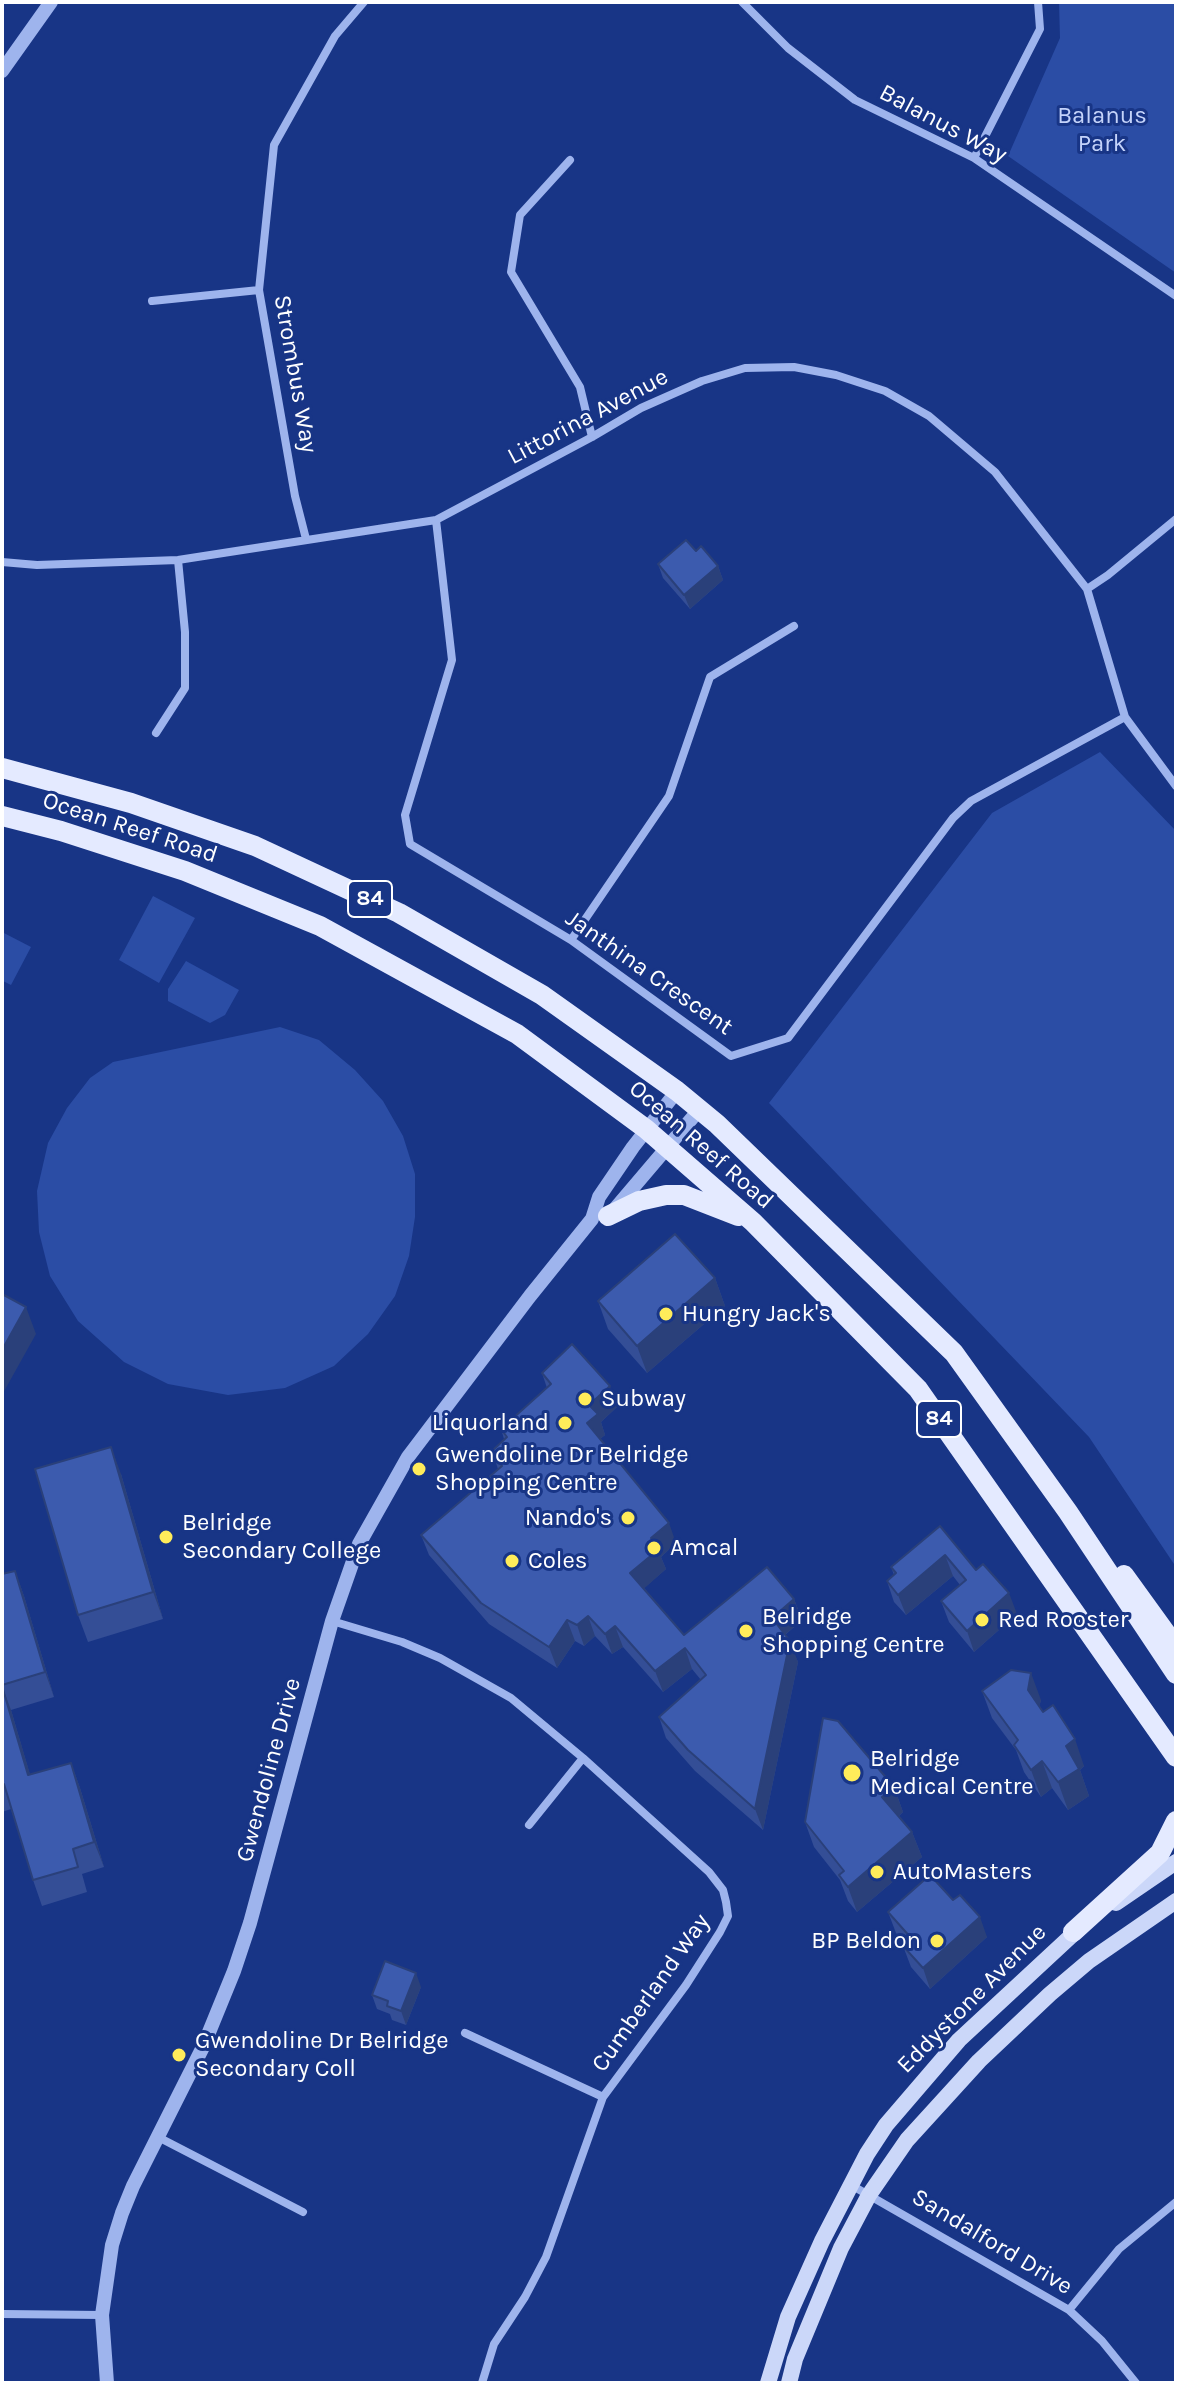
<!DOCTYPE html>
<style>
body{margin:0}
#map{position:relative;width:1178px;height:2385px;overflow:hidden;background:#183586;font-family:Karla,sans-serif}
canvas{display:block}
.frame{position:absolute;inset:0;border:4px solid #fff;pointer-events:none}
</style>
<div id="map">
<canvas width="1178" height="2385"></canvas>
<div class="frame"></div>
</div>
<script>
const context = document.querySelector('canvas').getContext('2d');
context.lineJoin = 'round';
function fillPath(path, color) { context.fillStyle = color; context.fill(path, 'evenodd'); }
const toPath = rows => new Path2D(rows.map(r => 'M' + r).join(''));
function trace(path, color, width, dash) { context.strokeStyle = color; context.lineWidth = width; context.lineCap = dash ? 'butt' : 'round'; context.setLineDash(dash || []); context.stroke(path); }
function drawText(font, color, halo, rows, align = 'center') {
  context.font = font + ' Karla,sans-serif'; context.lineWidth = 6; context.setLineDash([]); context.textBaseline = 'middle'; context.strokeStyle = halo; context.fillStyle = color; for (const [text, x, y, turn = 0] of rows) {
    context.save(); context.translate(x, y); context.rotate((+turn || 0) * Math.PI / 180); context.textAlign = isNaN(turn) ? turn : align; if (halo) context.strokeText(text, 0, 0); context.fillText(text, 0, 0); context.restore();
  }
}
fillPath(toPath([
 [1059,2,1176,2,1176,273,1008,156,1060,38],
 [1100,752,1176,831,1176,1567,1089,1437,769,1103,992,813],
 [153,896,195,918,159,983,119,960],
 [2,932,31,947,11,985,3,981,2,983],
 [186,961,239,990,225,1015,210,1023,168,1001,168,989],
 [280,1027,319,1040,355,1070,383,1101,403,1136,415,1174,415,1217,409,1256,395,1296,368,1334,334,1366,285,1388,228,1395,168,1384,124,1362,78,1321,50,1276,39,1232,37,1191,48,1143,67,1108,90,1078,113,1062]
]), '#2b4da5');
trace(toPath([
 [742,2,788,48,855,100,974,158,1176,296],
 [974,158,1040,29,1038,2],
 [570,160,520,215,511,272,580,387,592,437],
 [152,301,259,290],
 [436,520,452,660,405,815,410,844,571,940,731,1056,788,1038,953,818,971,801,1125,717],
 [306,539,295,496,259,290,274,145,335,36,364,2],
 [2,562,37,565,178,560,436,520,592,437,641,408,702,381,745,368,794,367,836,375,885,391,929,416,995,472,1087,589,1125,717,1176,786],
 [1087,589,1108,575,1176,519],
 [156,733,185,688,185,632,178,560],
 [571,940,669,796,710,677,794,626],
 [332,1621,402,1642,440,1658,511,1698,583,1758,709,1872,723,1890,726,1902,728,1916,720,1932,686,1985,603,2097,546,2257,525,2297,494,2344,482,2383],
 [529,1825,583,1758],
 [465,2033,603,2097],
 [158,2137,303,2212],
 [851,2185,1069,2310,1102,2341,1136,2383],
 [1069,2310,1119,2249,1176,2202],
 [2,2314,102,2315]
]), '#9eb4ed', 8);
trace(toPath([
 [2,71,51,2],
 [614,1210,699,1110],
 [107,2383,102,2315,112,2245,122,2213,133,2186,203,2047,234,1971,250,1923,332,1621,359,1544,408,1457,530,1296,592,1219,599,1197,633,1147,677,1091]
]), '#9eb4ed', 14);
trace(toPath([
 [1116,1903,1176,1862],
 [768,2383,788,2317,822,2241,867,2154,886,2125,959,2040,1083,1925],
 [789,2383,795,2359,841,2248,869,2195,907,2140,979,2061,1050,1994,1089,1961,1176,1901]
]), '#cbd7f9', 16);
trace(toPath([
 [2,768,131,803,255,846,399,913,542,995,677,1091,717,1124,954,1353,1068,1512,1176,1674],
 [2,816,61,831,185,871,320,926,517,1034,646,1129,753,1222,918,1389,1176,1757],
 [608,1216,639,1201,666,1195,684,1195,738,1216],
 [1124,1575,1176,1647],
 [1073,1932,1160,1853,1176,1821]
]), '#e4eaff', 20);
fillPath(toPath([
 [696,551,718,566,723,580,690,609,663,578,658,564],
 [715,1278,725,1306,647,1373,608,1329,598,1301],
 [542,1373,617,1407,601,1422,605,1435,600,1439,676,1543,661,1557,666,1569,644,1588,684,1635,794,1599,802,1620,785,1635,798,1662,763,1830,695,1771,666,1738,659,1717,701,1680,692,1669,663,1692,623,1647,612,1654,595,1636,584,1646,575,1641,557,1668,489,1624,429,1555,421,1535,498,1469,492,1451,504,1439,501,1429,547,1388],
 [121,1474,163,1619,88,1642,78,1615],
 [940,1526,976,1570,1017,1614,974,1652,949,1622,941,1601,960,1585,953,1576,906,1615,894,1602,887,1581,894,1575,891,1567],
 [15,1571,24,1596,54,1697,11,1710,30,1775,71,1763,80,1788,104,1867,82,1874,87,1892,42,1906,33,1880,11,1809,2,1812,2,1574],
 [982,1691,1041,1700,1039,1707,1084,1766,1080,1770,1089,1796,1068,1810,1052,1788,1041,1797,1024,1772,1016,1750,992,1718],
 [894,1787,903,1812,899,1816,912,1832,922,1857,857,1912,848,1901,840,1880,814,1847,805,1822],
 [953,1900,987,1937,930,1989,911,1967,903,1946,906,1944,896,1933,888,1912],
 [421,1987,406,2025,392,2020,390,2014,377,2009,372,1995]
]), '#344e96');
fillPath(toPath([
 [718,566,723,580,690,609,684,595],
 [715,1278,725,1306,647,1373,637,1346],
 [26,1307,36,1334,2,1395,2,1350],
 [610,1386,617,1407,601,1422,605,1435,595,1443,587,1423,589,1405],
 [111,1447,121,1474,163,1619,153,1592],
 [669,1523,676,1543,661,1557,666,1569,638,1594,630,1573,651,1538],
 [945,1555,953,1576,906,1615,898,1595],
 [15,1571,24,1596,54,1697,45,1672],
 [1009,1593,1017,1614,974,1652,967,1631],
 [794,1599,802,1620,780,1639,772,1618],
 [588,1616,595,1636,584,1646,577,1625],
 [567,1620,575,1641,557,1668,549,1647],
 [615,1626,623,1647,612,1654,605,1634],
 [790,1641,798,1662,763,1830,755,1809],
 [685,1648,692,1669,663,1692,655,1671],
 [1031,1673,1041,1700,1037,1717,1028,1690],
 [2,1686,11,1710,38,1801,28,1775],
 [1075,1739,1084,1766,1080,1770,1089,1796,1068,1810,1058,1782,1066,1746],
 [1042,1761,1052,1788,1041,1797,1031,1770],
 [71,1763,80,1788,104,1867,94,1842],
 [894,1787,903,1812,892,1822,882,1797],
 [912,1832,922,1857,857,1912,848,1887],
 [980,1917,987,1937,930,1989,923,1968],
 [416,1973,421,1987,406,2025,401,2011]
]), '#2a407a');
const building = toPath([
 [686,540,696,551,701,546,718,566,684,595,658,564,686,540],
 [675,1234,715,1278,637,1346,598,1301,675,1234],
 [2,1294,26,1307,2,1350,2,1294],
 [572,1344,610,1386,589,1405,598,1414,587,1423,669,1523,651,1538,659,1549,630,1573,684,1635,767,1567,794,1599,772,1618,790,1641,755,1809,688,1750,659,1717,706,1675,685,1648,655,1671,615,1626,605,1634,588,1616,577,1625,567,1620,549,1647,481,1603,421,1535,502,1466,492,1451,507,1437,501,1429,551,1384,542,1373,572,1344],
 [111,1447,153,1592,78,1615,35,1469,111,1447],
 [940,1526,976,1570,983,1564,1009,1593,967,1631,941,1601,966,1580,945,1555,898,1595,887,1581,896,1573,891,1567,940,1526],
 [15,1571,45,1672,2,1685,2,1574,15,1571],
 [1011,1670,1031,1673,1028,1690,1043,1712,1053,1705,1075,1739,1066,1746,1079,1769,1058,1782,1042,1761,1031,1770,1014,1745,1018,1740,982,1691,1011,1670],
 [2,1686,28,1775,71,1763,94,1842,73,1849,78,1867,33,1880,4,1784,2,1784,2,1686],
 [823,1718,838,1721,894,1787,882,1797,912,1832,848,1887,839,1875,844,1871,805,1822,823,1718],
 [930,1875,953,1900,960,1895,980,1917,923,1968,903,1946,912,1939,888,1912,930,1875],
 [385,1961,416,1973,401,2011,387,2006,388,2001,372,1995,385,1961]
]);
fillPath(building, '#3c5bae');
trace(building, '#2a407a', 2);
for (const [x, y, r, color] of [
 [666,1314,8,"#ffec5a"],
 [585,1399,8,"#ffec5a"],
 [565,1423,8,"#ffec5a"],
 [419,1469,8,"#ffec5a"],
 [628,1518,8,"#ffec5a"],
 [166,1537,8,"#ffec5a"],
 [654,1548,8,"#ffec5a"],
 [512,1561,8,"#ffec5a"],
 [982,1620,8,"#ffec5a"],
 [746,1631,8,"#ffec5a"],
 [852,1773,10,"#ffec5a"],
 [877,1872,8,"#ffec5a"],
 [937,1941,8,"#ffec5a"],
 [179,2055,8,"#ffec5a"]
]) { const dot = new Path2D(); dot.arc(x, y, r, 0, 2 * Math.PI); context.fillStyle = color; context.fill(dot); trace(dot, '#183586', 3); }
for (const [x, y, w] of [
 [370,899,44],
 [939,1419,44]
]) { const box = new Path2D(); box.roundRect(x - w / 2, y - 18, w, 36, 6); context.fillStyle = '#183586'; context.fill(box); trace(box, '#fff', 2); }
drawText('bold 22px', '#fff', null, [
 ["84",370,899],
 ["84",939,1419]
]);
drawText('24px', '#c4d3fa', '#183586', [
 ["Balanus",1102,116],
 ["Park",1102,144]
]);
drawText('24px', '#fff', '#183586', [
 ["Balanus Way",943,124,28],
 ["Strombus Way",295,374,80],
 ["Littorina Avenue",588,417,-28],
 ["Ocean Reef Road",130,828,18],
 ["Janthina Crescent",649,973,35],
 ["Ocean Reef Road",701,1145,41],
 ["Gwendoline Drive",269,1770,-75],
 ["Cumberland Way",651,1993,-55],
 ["Eddystone Avenue",972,1999,-45],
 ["Sandalford Drive",992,2242,31]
]);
drawText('24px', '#fff', '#183586', [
 ["Hungry Jack's",682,1314],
 ["Subway",601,1399],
 ["Liquorland",549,1423,"right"],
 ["Gwendoline Dr Belridge",435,1455],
 ["Shopping Centre",435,1483],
 ["Nando's",612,1518,"right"],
 ["Belridge",182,1523],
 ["Secondary College",182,1551],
 ["Amcal",670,1548],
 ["Coles",528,1561],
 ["Belridge",762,1617],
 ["Shopping Centre",762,1645],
 ["Red Rooster",998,1620],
 ["Belridge",870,1759],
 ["Medical Centre",870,1787],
 ["AutoMasters",893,1872],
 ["BP Beldon",921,1941,"right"],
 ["Gwendoline Dr Belridge",195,2041],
 ["Secondary Coll",195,2069]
], 'left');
</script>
